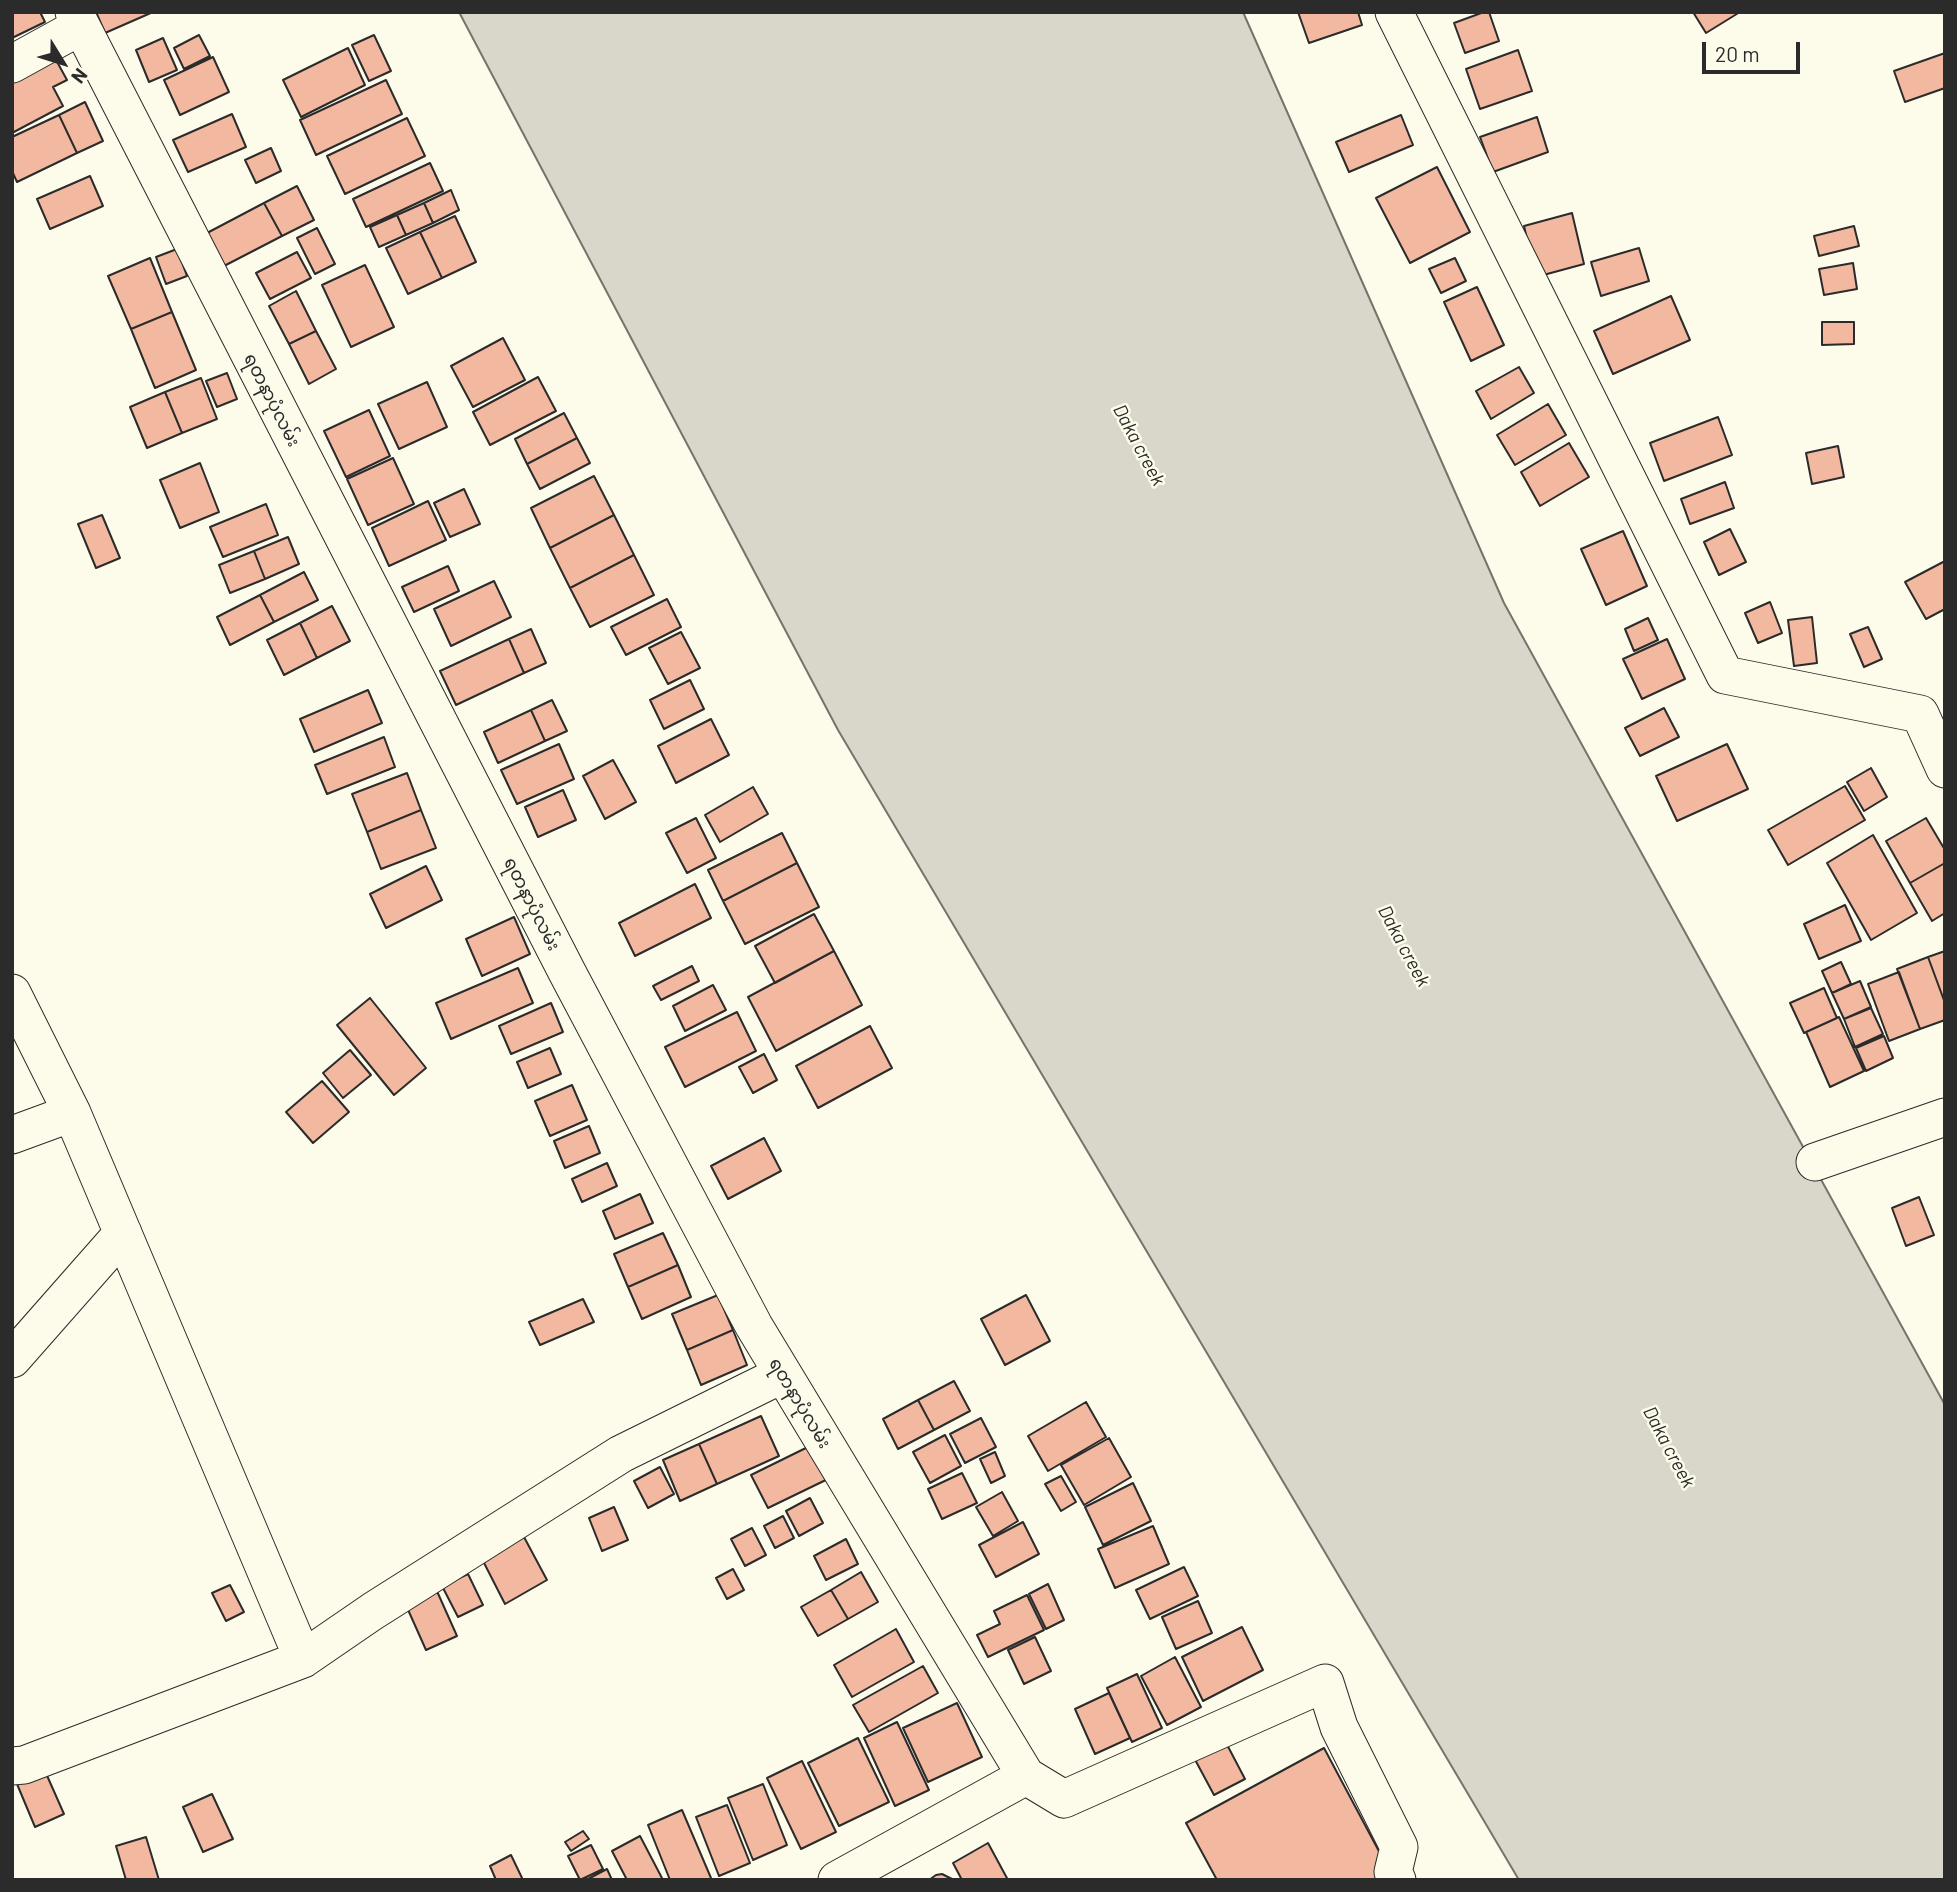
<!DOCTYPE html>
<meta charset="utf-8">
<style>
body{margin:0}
#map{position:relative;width:1957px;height:1892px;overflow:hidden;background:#fdfbea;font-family:Barlow,sans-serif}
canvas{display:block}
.frame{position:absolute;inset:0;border:14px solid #2b2b2b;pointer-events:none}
.north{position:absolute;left:28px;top:28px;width:70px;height:70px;-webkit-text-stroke:5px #fdfbea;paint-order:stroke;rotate:128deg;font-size:19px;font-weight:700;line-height:28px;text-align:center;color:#2b2b2b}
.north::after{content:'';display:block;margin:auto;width:24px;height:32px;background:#2b2b2b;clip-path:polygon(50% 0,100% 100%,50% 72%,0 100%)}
.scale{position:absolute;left:1702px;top:42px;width:98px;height:32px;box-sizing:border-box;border:4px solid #2b2b2b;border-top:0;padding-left:9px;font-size:21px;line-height:24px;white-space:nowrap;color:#2b2b2b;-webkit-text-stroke:5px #fdfbea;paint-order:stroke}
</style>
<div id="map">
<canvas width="1957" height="1892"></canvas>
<div class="frame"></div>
<div class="north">N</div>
<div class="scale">20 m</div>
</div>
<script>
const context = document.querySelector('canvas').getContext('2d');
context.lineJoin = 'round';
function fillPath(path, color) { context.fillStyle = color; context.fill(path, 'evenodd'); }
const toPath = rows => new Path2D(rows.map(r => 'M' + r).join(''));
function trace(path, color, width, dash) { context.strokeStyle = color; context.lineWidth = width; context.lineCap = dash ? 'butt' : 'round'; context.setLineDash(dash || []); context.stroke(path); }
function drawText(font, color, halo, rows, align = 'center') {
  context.font = font + ' Barlow,"Noto Sans Myanmar",sans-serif'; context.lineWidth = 5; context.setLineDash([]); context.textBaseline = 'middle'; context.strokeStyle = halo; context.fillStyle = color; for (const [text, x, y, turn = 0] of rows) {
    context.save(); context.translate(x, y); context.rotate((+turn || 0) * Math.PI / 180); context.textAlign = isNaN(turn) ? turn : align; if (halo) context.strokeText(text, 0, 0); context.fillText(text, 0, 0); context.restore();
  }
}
const water = toPath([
 [459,12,1243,12,1504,603,1945,1405,1945,1880,1519,1880,838,730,459,12]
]);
fillPath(water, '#d8d7c9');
trace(water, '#74746e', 2);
const building = toPath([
 [12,12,40,12,45,22,12,38,12,12],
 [96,12,153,12,105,33,96,12],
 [1298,12,1358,12,1362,25,1309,43,1298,12],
 [1484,12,1489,12,1499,41,1465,53,1454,23,1484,12],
 [1693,12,1740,12,1706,33,1693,12],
 [199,35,210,56,184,69,174,48,199,35],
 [374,35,391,71,369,81,352,45,374,35],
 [163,38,177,70,149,82,136,50,163,38],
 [348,48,365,85,301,117,283,80,348,48],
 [1518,50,1532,91,1480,109,1466,69,1518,50],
 [1945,53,1945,88,1905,102,1894,71,1945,53],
 [213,57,229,92,180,115,164,80,213,57],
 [55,58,67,80,53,87,63,106,12,133,12,80,55,58],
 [386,80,402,114,316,155,300,120,386,80],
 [85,102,103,141,77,153,59,115,85,102],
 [232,114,246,147,188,172,173,140,232,114],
 [59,115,77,153,17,182,12,171,12,137,59,115],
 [1401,115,1413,145,1349,172,1336,142,1401,115],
 [1537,117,1548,152,1493,172,1480,137,1537,117],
 [407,118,425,156,345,194,327,156,407,118],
 [271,148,281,171,256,183,245,160,271,148],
 [430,163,443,191,366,227,353,199,430,163],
 [1437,167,1470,232,1410,263,1376,198,1437,167],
 [90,176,103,206,50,229,37,199,90,176],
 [297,186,314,220,282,236,264,203,297,186],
 [451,190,459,210,433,223,424,203,451,190],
 [264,203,282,236,224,266,207,233,264,203],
 [424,203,433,223,406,235,397,215,424,203],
 [1572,213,1584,264,1536,277,1524,226,1572,213],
 [397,215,406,235,379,247,370,227,397,215],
 [455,216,476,262,442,278,420,232,455,216],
 [1854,226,1859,246,1819,256,1814,236,1854,226],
 [317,228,335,264,315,274,297,238,317,228],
 [420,232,442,278,408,294,386,248,420,232],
 [1639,248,1649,281,1601,296,1591,262,1639,248],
 [177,249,187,276,166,284,156,257,177,249],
 [297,252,311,278,270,299,256,273,297,252],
 [150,258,172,312,131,329,108,276,150,258],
 [1455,258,1466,281,1441,293,1429,269,1455,258],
 [1853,263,1857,289,1824,295,1819,269,1853,263],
 [365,265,394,327,351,347,322,285,365,265],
 [1477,287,1504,345,1471,361,1444,302,1477,287],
 [296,291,316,331,289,344,269,306,296,291],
 [1671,296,1690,340,1613,374,1594,331,1671,296],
 [172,312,196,370,155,388,131,329,172,312],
 [1822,322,1854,322,1854,344,1822,345,1822,322],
 [316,331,336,369,309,384,289,344,316,331],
 [503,338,525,380,473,407,451,366,503,338],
 [1519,367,1534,393,1491,419,1476,391,1519,367],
 [227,373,237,399,217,407,206,381,227,373],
 [538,377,556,411,490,445,473,412,538,377],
 [201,378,217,419,182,433,165,392,201,378],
 [427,382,447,427,399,449,378,404,427,382],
 [165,392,182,433,147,448,130,407,165,392],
 [1548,404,1566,435,1515,465,1497,435,1548,404],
 [369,410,390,456,346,477,324,431,369,410],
 [564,413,577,438,527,464,515,439,564,413],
 [1718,417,1732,455,1664,481,1650,443,1718,417],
 [577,438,590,463,540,489,527,464,577,438],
 [1569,443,1589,477,1540,506,1521,472,1569,443],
 [1838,446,1844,477,1812,484,1806,453,1838,446],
 [393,458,414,504,368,525,347,479,393,458],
 [200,463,219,512,180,528,160,480,200,463],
 [594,476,614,515,550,548,531,508,594,476],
 [1725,482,1734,508,1690,524,1681,499,1725,482],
 [464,489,480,524,450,537,434,503,464,489],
 [428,501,446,540,389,566,372,528,428,501],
 [266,504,278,535,223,557,210,527,266,504],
 [102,515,120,558,96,568,78,524,102,515],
 [614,515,634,555,570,588,550,548,614,515],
 [1730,529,1746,562,1719,575,1704,542,1730,529],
 [1623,531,1647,586,1606,605,1581,549,1623,531],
 [288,537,299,564,265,579,254,551,288,537],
 [254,551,265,579,230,593,219,565,254,551],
 [634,555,654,595,590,627,570,588,634,555],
 [1945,561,1945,609,1926,619,1905,582,1945,561],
 [448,566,459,591,414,612,402,587,448,566],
 [304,572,318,600,274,622,260,595,304,572],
 [494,581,511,617,451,646,434,609,494,581],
 [260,595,274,622,230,645,217,617,260,595],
 [667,599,681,627,626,655,611,627,667,599],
 [1770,602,1782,633,1758,643,1745,613,1770,602],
 [332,606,350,641,317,658,300,623,332,606],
 [1812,617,1817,663,1794,666,1788,620,1812,617],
 [1648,618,1658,640,1634,651,1625,629,1648,618],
 [300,623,317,658,284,675,267,640,300,623],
 [1868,627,1882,659,1864,667,1850,634,1868,627],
 [531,629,546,663,524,673,509,639,531,629],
 [681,632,700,668,668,684,649,648,681,632],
 [509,639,524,673,456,705,440,671,509,639],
 [1667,639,1685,679,1642,699,1623,659,1667,639],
 [690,680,704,709,664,729,650,700,690,680],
 [368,690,382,723,314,752,300,719,368,690],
 [552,700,567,731,545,741,531,710,552,700],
 [1664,708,1679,737,1640,756,1625,728,1664,708],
 [531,710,545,741,498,763,484,732,531,710],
 [711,719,729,755,676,783,658,746,711,719],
 [384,737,395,767,327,794,315,765,384,737],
 [559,744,574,779,517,804,501,770,559,744],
 [1727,744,1748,789,1677,821,1656,776,1727,744],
 [613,760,636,802,605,819,583,776,613,760],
 [1871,768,1887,797,1864,811,1847,782,1871,768],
 [407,773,421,810,367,832,352,794,407,773],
 [1845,786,1865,820,1788,865,1768,830,1845,786],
 [753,787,768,814,720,842,705,815,753,787],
 [563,790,576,820,538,837,525,807,563,790],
 [421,810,436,848,381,869,367,832,421,810],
 [696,818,716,858,687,873,666,833,696,818],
 [1926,818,1945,850,1945,863,1910,883,1886,841,1926,818],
 [782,833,797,863,723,901,708,870,782,833],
 [1873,835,1917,913,1871,940,1827,863,1873,835],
 [797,863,819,907,745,944,723,901,797,863],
 [1945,863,1945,913,1932,921,1910,883,1945,863],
 [426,866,442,900,386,928,370,894,426,866],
 [695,884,711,918,635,956,619,923,695,884],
 [1845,905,1861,941,1819,959,1804,924,1845,905],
 [814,914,834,951,775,983,755,946,814,914],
 [514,917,530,954,482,976,466,939,514,917],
 [834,951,862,1005,776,1051,748,997,834,951],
 [1945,951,1945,1003,1928,957,1945,951],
 [1928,957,1945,1003,1945,1020,1920,1029,1897,969,1928,957],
 [1841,962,1851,984,1832,993,1822,971,1841,962],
 [692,966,699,981,661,1000,653,986,692,966],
 [518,968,533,1003,451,1039,436,1003,518,968],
 [1899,972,1920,1029,1889,1041,1868,984,1899,972],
 [1860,981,1871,1007,1844,1019,1832,993,1860,981],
 [713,985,726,1010,685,1031,673,1006,713,985],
 [1824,988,1837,1018,1804,1033,1790,1003,1824,988],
 [370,998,426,1068,394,1095,337,1025,370,998],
 [551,1003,563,1032,511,1054,499,1026,551,1003],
 [1871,1008,1883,1034,1855,1047,1844,1019,1871,1008],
 [737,1012,756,1051,685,1087,665,1047,737,1012],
 [1839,1017,1864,1071,1830,1087,1806,1032,1839,1017],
 [870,1026,892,1068,818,1108,796,1066,870,1026],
 [1884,1036,1893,1058,1866,1071,1856,1048,1884,1036],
 [550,1048,561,1074,528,1088,517,1062,550,1048],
 [350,1050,371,1075,343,1098,323,1073,350,1050],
 [764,1054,777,1080,753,1093,739,1067,764,1054],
 [322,1081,349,1112,313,1143,286,1112,322,1081],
 [572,1085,587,1120,550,1136,535,1101,572,1085],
 [589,1126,600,1153,565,1168,554,1141,589,1126],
 [764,1138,781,1171,728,1199,711,1166,764,1138],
 [607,1163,617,1186,582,1202,572,1179,607,1163],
 [640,1194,653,1223,615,1239,603,1211,640,1194],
 [1919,1197,1934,1235,1906,1246,1892,1208,1919,1197],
 [663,1233,678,1265,628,1287,614,1254,663,1233],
 [678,1265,691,1297,642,1319,628,1287,678,1265],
 [718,1295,733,1330,687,1350,672,1314,718,1295],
 [1026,1295,1050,1341,1005,1365,981,1319,1026,1295],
 [583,1299,594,1322,540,1345,529,1322,583,1299],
 [733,1330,747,1365,701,1385,687,1350,733,1330],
 [954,1381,970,1411,934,1430,918,1400,954,1381],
 [918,1400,934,1430,898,1449,883,1419,918,1400],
 [1086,1402,1106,1437,1048,1471,1028,1436,1086,1402],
 [761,1416,779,1456,717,1484,699,1444,761,1416],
 [981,1418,996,1447,965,1463,950,1434,981,1418],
 [945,1435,961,1466,930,1483,913,1452,945,1435],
 [1109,1438,1131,1477,1084,1505,1061,1465,1109,1438],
 [816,1443,832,1477,768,1508,751,1475,816,1443],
 [699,1444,717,1484,680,1501,663,1460,699,1444],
 [995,1452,1005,1476,991,1483,980,1459,995,1452],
 [660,1467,674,1494,648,1508,634,1481,660,1467],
 [962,1473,977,1503,942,1519,928,1489,962,1473],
 [1061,1476,1076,1502,1061,1511,1045,1484,1061,1476],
 [1133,1483,1151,1521,1103,1545,1085,1507,1133,1483],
 [1002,1492,1018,1521,993,1536,976,1507,1002,1492],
 [810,1498,823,1523,799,1536,786,1511,810,1498],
 [614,1507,628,1540,602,1551,589,1518,614,1507],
 [783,1516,794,1538,775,1548,764,1526,783,1516],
 [1023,1522,1039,1554,996,1577,979,1545,1023,1522],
 [1153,1526,1169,1564,1115,1588,1098,1549,1153,1526],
 [752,1528,766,1555,745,1566,731,1539,752,1528],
 [524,1537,547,1580,505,1604,482,1559,524,1537],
 [846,1539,858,1564,826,1580,814,1556,846,1539],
 [1184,1567,1198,1596,1150,1619,1136,1590,1184,1567],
 [733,1569,744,1590,727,1599,716,1578,733,1569],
 [861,1572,878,1602,848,1619,831,1590,861,1572],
 [468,1574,483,1605,458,1617,442,1586,468,1574],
 [1048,1584,1064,1620,1046,1629,1029,1594,1048,1584],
 [230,1585,244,1612,226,1621,212,1593,230,1585],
 [436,1589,457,1636,426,1650,405,1603,436,1589],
 [831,1590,848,1619,818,1636,801,1607,831,1590],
 [1027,1595,1044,1630,988,1657,977,1635,1000,1624,994,1611,1027,1595],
 [1198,1601,1212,1633,1176,1649,1162,1617,1198,1601],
 [1242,1627,1263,1670,1203,1701,1182,1657,1242,1627],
 [896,1629,914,1662,852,1697,834,1665,896,1629],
 [1035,1637,1051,1671,1024,1684,1008,1650,1035,1637],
 [1175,1657,1201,1707,1167,1725,1141,1676,1175,1657],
 [923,1666,938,1693,869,1732,853,1705,923,1666],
 [1137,1674,1162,1728,1132,1742,1107,1688,1137,1674],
 [1109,1693,1130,1738,1095,1754,1075,1709,1109,1693],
 [957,1703,982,1757,928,1782,903,1728,957,1703],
 [897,1722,929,1790,895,1806,864,1738,897,1722],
 [1223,1737,1245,1779,1214,1795,1192,1754,1223,1737],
 [858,1738,889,1802,839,1826,808,1763,858,1738],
 [1324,1748,1390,1872,1376,1880,1217,1880,1186,1823,1324,1748],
 [802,1761,836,1832,801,1849,767,1778,802,1761],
 [45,1771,64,1814,35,1827,17,1784,45,1771],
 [763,1784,787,1845,753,1860,728,1798,763,1784],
 [212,1794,233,1839,203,1852,183,1807,212,1794],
 [727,1805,750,1863,719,1876,696,1817,727,1805],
 [682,1810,711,1878,708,1880,670,1880,648,1825,682,1810],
 [583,1831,589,1839,571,1851,565,1842,583,1831],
 [640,1836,663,1880,627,1880,612,1851,640,1836],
 [146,1837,159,1880,126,1880,116,1846,146,1837],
 [988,1843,1008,1880,962,1880,953,1863,988,1843],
 [591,1845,603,1869,580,1880,568,1856,591,1845],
 [511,1855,523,1880,496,1880,490,1866,511,1855],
 [607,1869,612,1880,586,1880,607,1869],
 [942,1874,954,1880,929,1880,936,1875,942,1874]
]);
fillPath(building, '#f2b8a0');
trace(building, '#2b2b2b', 2);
const minor = toPath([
 [74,12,567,972,754,1326,1026,1776,1064,1799,1325,1683,1339,1727,1399,1847,1393,1872,1397,1880],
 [1394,12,1725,675,1920,714,1945,769],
 [12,64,81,26],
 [12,993,72,1113,303,1659,373,1611,621,1454,783,1374],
 [12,1135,72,1113],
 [1815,1162,1945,1117],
 [12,1359,123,1233],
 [12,1766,24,1765,303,1659],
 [837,1880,1026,1776]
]);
trace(minor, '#2b2b2b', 39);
trace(minor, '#fdfbea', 37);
drawText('18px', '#2b2b2b', '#fdfbea', [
 ["ရတနာပုံလမ်း",272,400,63],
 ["ရတနာပုံလမ်း",532,904,63],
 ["ရတနာပုံလမ်း",800,1403,59]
]);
drawText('italic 19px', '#2b2b2b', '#fdfbea', [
 ["Daka creek",1139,445,62],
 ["Daka creek",1404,946,62],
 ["Daka creek",1669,1447,62]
]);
</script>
